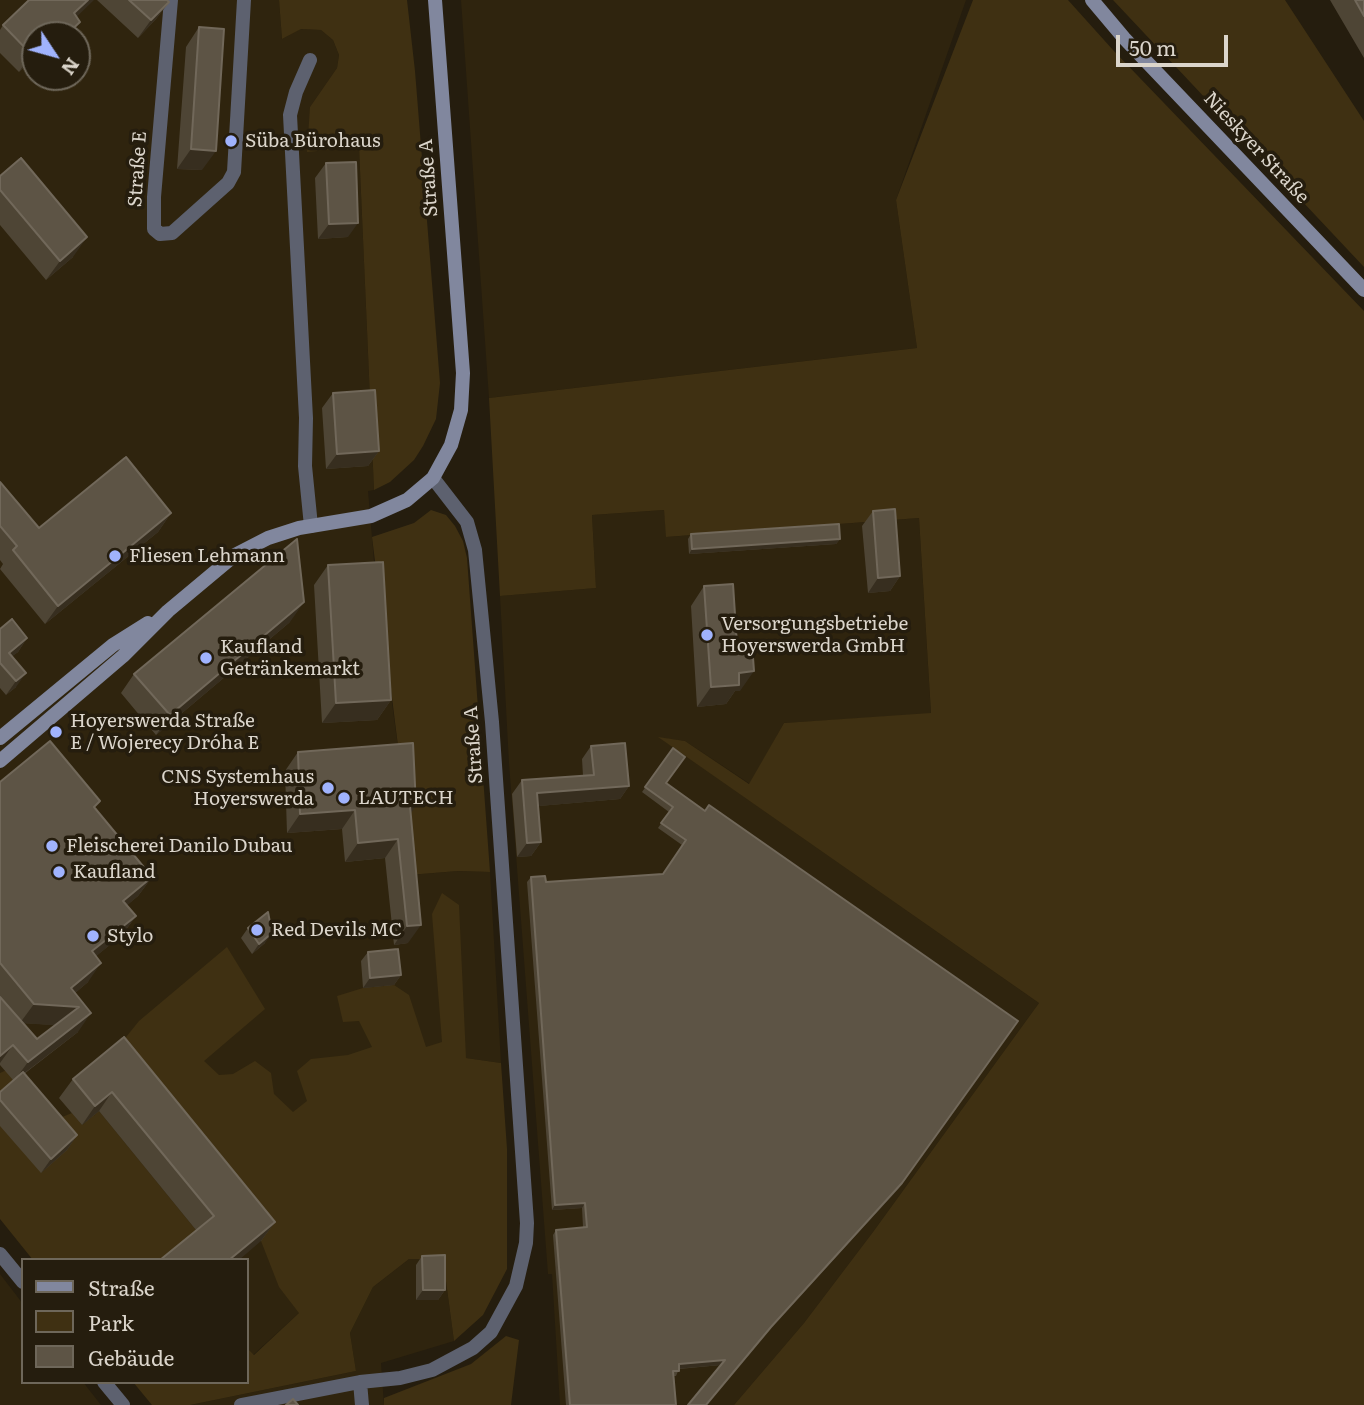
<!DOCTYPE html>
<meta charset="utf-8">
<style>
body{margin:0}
#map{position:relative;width:1364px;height:1405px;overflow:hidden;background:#251d0e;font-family:Literata,serif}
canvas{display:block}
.legend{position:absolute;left:21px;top:1258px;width:228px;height:126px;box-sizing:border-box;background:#251d0e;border:2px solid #6e675a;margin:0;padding:9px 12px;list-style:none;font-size:21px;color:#dbd5cb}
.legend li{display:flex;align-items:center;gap:14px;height:35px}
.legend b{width:35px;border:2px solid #6e675a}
.north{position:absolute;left:21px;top:21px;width:70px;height:70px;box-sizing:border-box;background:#251d0e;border:2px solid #6e675a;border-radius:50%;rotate:126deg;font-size:19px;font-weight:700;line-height:28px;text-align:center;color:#dbd5cb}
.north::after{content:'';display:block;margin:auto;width:24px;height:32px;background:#a0b3fd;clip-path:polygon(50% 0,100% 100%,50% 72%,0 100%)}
.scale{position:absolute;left:1116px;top:35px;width:112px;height:32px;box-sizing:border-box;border:4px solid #dbd5cb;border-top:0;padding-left:9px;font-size:21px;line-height:24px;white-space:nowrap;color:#dbd5cb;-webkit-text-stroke:5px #251d0e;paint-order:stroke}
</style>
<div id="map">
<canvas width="1364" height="1405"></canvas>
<ul class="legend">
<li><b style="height:9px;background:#81879e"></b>Straße</li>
<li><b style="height:19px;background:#3f3012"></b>Park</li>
<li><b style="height:19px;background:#5d5445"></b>Gebäude</li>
</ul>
<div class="north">N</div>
<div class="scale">50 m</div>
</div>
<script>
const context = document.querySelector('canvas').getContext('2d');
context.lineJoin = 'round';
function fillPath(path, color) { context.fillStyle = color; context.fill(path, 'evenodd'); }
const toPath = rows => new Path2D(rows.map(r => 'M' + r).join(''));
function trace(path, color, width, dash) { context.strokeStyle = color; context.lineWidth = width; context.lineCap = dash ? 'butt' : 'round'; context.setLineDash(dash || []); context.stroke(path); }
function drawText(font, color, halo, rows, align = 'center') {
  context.font = font + ' Literata,serif'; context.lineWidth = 7; context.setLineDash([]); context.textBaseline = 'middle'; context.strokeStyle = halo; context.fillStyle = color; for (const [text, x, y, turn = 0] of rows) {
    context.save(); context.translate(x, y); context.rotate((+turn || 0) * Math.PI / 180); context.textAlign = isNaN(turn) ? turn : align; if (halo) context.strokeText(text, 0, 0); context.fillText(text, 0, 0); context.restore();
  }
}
fillPath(toPath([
 [0,0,279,0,282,39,300,29,321,30,333,40,339,55,337,68,310,107,359,147,374,490,368,491,376,585,400,762,409,875,458,871,490,872,501,1063,466,1058,299,1313,253,1355,247,1348,247,1260,164,1260,0,1132],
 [35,35,77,35,77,77,35,77],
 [461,0,966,0,896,200,917,348,489,398],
 [664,510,667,537,919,518,931,714,784,723,750,784,685,741,660,738,1039,1003,873,1232,804,1323,734,1405,560,1405,552,1274,548,1274,509,763,500,596,596,588,592,515],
 [409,1259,443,1259,454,1341,381,1363,384,1405,190,1405,356,1371,350,1333,373,1287],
 [0,1274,23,1304,23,1382,83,1382,101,1405,0,1405]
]), '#2f240e');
fillPath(toPath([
 [279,0,407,0,415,71,440,383,436,419,423,446,414,460,390,482,374,490,359,147,307,152,310,107,337,68,339,55,333,40,321,30,301,29,282,39],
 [973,0,1068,0,1113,50,1364,311,1364,1405,734,1405,804,1323,873,1232,1039,1003,658,737,685,741,749,784,784,723,931,713,919,518,666,537,664,510,592,515,596,588,500,596,489,398,917,348,896,200],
 [1113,0,1285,0,1364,121,1364,267],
 [431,510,446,515,455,526,463,541,467,558,490,872,458,871,409,875,400,762,372,537,414,523],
 [442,893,459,905,466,1058,501,1063,507,1149,507,1269,483,1315,454,1341,443,1259,409,1259,373,1287,350,1333,356,1371,190,1405,152,1405,133,1382,247,1382,247,1348,254,1355,299,1313,279,1287,261,1241,110,1057,139,1021,227,947,265,1009,204,1061,219,1075,233,1074,255,1061,271,1073,274,1094,293,1112,307,1101,297,1071,311,1059,348,1055,372,1047,359,1021,343,1022,337,996,363,988,394,985,409,995,426,1047,442,1042,432,914],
 [13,1067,45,1124,72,1113,82,1125,99,1111,200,1235,164,1260,33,1260,0,1219,0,1073],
 [506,1336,519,1340,511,1405,384,1405,384,1398,471,1364]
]), '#3f3012');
trace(toPath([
 [171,0,154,197,154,229,160,234,172,233,228,183,234,172,244,0],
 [310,60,296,92,290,115,306,418,305,466,311,526],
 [0,1254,23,1282],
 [104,1382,123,1405],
 [241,1405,360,1382],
 [362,1405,360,1382,400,1378,432,1370,473,1348,491,1332,516,1286,526,1243,527,1223,492,722,475,550,467,522,433,478]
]), '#5d616f', 14);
trace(toPath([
 [1092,0,1124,38,1364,290],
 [0,738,113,645,148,623],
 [0,761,123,656,168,611,235,555,268,538,299,528,371,516,407,500,433,478,451,445,461,410,463,373,435,0]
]), '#81879e', 14);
fillPath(toPath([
 [97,0,167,0,169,2,156,19,138,38],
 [1330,0,1364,0,1364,58],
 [77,17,71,35,35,35,35,56,19,72,0,53,0,30,3,25],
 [199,27,202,170,177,169,186,47],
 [326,163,348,237,318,239,315,178],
 [0,176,73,257,46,280,0,225],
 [333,393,379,451,368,466,326,469,322,408],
 [0,482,39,528,171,513,158,532,45,624,0,569,3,564,0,560],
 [873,511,900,576,890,591,868,593,862,526],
 [691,534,840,539,836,544,689,554,688,539],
 [328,565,391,700,377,720,322,723,314,585],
 [704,586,740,691,735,691,726,704,697,707,691,606],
 [290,622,156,735,121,693,134,674],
 [0,629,27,638,18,652,12,656,16,687,6,695,0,688],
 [591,746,629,786,620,799,538,806,541,842,531,856,517,857,512,794,522,780,583,776,582,759],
 [673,748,666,783,899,1188,767,1332,721,1365,679,1369,676,1376,674,1376,676,1405,566,1405,553,1235,556,1230,583,1227,582,1208,552,1210,527,882,531,877,546,882,663,874,682,845,658,828,669,812,642,792],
 [298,752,411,814,408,943,394,945,385,858,345,862,342,829,287,833,285,771],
 [0,782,95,809,152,877,138,896,127,905,136,916,122,935,96,956,88,982,75,993,78,1032,24,1074,77,1135,67,1150,41,1173,0,1126,0,1092,13,1080,0,1065],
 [23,1023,55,1025,37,1039],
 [248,928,265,943,252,954,241,938],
 [368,952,401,975,394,985,363,988,361,961],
 [124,1037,275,1222,261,1241,196,1230,99,1111,82,1125,59,1098,73,1079],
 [422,1256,445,1290,438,1300,416,1300,416,1265]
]), '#4e4535');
fillPath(toPath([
 [88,0,94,0,62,31,74,13],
 [169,2,156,19,138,38,151,20],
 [80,22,71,35,66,35],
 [35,50,35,56,19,72,31,54],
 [191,149,216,151,202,170,177,169],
 [358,223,348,237,318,239,329,224],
 [87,237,73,257,46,280,60,261],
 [379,451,368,466,326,469,337,454],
 [171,513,158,532,45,624,58,606],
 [840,539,836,544,689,554,692,549],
 [900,576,890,591,868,593,878,578],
 [304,602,290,622,156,735,170,715],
 [27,638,18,652,1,665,9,653],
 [754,671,740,691,735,691,726,704,697,707,711,687,739,673],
 [26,673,16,687,6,695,16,681],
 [391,700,377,720,322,723,336,703],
 [629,786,620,799,528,807,537,793],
 [410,806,416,806,403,824],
 [355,810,342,829,287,833,300,814],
 [398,839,385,858,345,862,358,843],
 [541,842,531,856,517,857,527,843],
 [152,877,138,896,110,920,123,901],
 [136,916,122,935,78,971,92,951],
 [421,925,408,943,394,945,407,926],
 [272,933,265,943,252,954,259,944],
 [101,963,88,982,60,1006,79,1007,65,1026,20,1023,34,1004,71,988],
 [401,975,394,985,363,988,370,978],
 [91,1013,78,1032,14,1081,28,1062],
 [1018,1021,899,1188,767,1332,771,1327],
 [13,1045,0,1063,0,1056],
 [112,1092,99,1111,82,1125,95,1106],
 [77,1135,67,1150,41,1173,51,1159],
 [585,1203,582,1208,552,1210,555,1205],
 [275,1222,261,1241,239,1260,229,1260],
 [423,1290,445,1290,438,1300,416,1300],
 [725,1360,721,1365,675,1369,679,1364]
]), '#372e1f');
const building = toPath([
 [29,0,88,0,74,13,80,22,66,35,58,35,54,32,51,35,35,35,35,50,31,54,3,25,29,0],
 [129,0,167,0,169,2,151,20,129,0],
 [1355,0,1364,0,1364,16,1355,0],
 [199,27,224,29,216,151,191,149,199,27],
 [21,158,87,237,60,261,0,190,0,176,21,158],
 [356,162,358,223,329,224,326,163,356,162],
 [375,390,379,451,337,454,333,393,375,390],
 [126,457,171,513,58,606,13,550,17,546,0,526,0,482,39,528,126,457],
 [895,509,900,576,878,578,873,511,895,509],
 [839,524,840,539,692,549,691,534,839,524],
 [297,539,304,602,170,715,134,674,297,539],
 [383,562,391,700,336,703,328,565,383,562],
 [733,584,737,645,752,644,754,671,739,673,739,685,711,687,704,586,733,584],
 [12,619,27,638,9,653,26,673,16,681,0,663,0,629,12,619],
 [50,741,100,801,94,807,152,877,123,901,136,916,92,951,101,963,71,988,91,1013,28,1062,13,1045,0,1056,0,997,37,1039,79,1007,34,1004,0,963,0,782,50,741],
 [413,743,416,806,410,806,421,925,407,926,398,839,358,843,355,810,300,814,298,752,413,743],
 [625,743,629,786,537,793,541,842,527,843,522,780,594,775,591,746,625,743],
 [673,748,685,757,666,783,705,811,709,805,1018,1021,902,1183,771,1327,706,1405,688,1405,725,1360,679,1364,679,1371,673,1371,676,1405,570,1405,556,1230,587,1227,585,1203,555,1205,531,877,545,876,546,882,663,874,686,840,661,823,673,807,645,787,673,748],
 [268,912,272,933,259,944,248,928,268,912],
 [398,949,401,975,370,978,368,952,398,949],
 [124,1037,275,1222,229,1260,160,1260,214,1216,112,1092,95,1106,73,1079,124,1037],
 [23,1072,77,1135,51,1159,0,1100,0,1092,23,1072],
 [445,1255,445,1290,423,1290,422,1256,445,1255],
 [293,1399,298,1405,286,1405,293,1399]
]);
fillPath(building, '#5d5445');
trace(building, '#71685a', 2);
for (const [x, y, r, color] of [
 [231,141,7,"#a0b3fd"],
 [115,556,7,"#a0b3fd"],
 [707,635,7,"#a0b3fd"],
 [206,658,7,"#a0b3fd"],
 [56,732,7,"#a0b3fd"],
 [328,788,7,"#a0b3fd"],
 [344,798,7,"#a0b3fd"],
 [52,846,7,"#a0b3fd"],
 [59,872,7,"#a0b3fd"],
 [257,930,7,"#a0b3fd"],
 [93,936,7,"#a0b3fd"]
]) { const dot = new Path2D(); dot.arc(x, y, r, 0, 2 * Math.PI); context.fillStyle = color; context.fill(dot); trace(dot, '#251d0e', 2.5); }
drawText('19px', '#dbd5cb', '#251d0e', [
 ["Süba Bürohaus",245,141],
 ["Fliesen Lehmann",129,556],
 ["Versorgungsbetriebe",721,624],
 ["Hoyerswerda GmbH",721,646],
 ["Kaufland",220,647],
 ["Getränkemarkt",220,669],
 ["Hoyerswerda Straße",70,721],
 ["E / Wojerecy Dróha E",70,743],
 ["CNS Systemhaus",314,777,"right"],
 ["Hoyerswerda",314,799,"right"],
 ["LAUTECH",358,798],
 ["Fleischerei Danilo Dubau",66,846],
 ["Kaufland",73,872],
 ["Red Devils MC",271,930],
 ["Stylo",107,936]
], 'left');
drawText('19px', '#dbd5cb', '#251d0e', [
 ["Nieskyer Straße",1256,148,47],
 ["Straße E",138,169,-86],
 ["Straße A",429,178,-94],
 ["Straße A",474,745,-94]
]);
</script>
